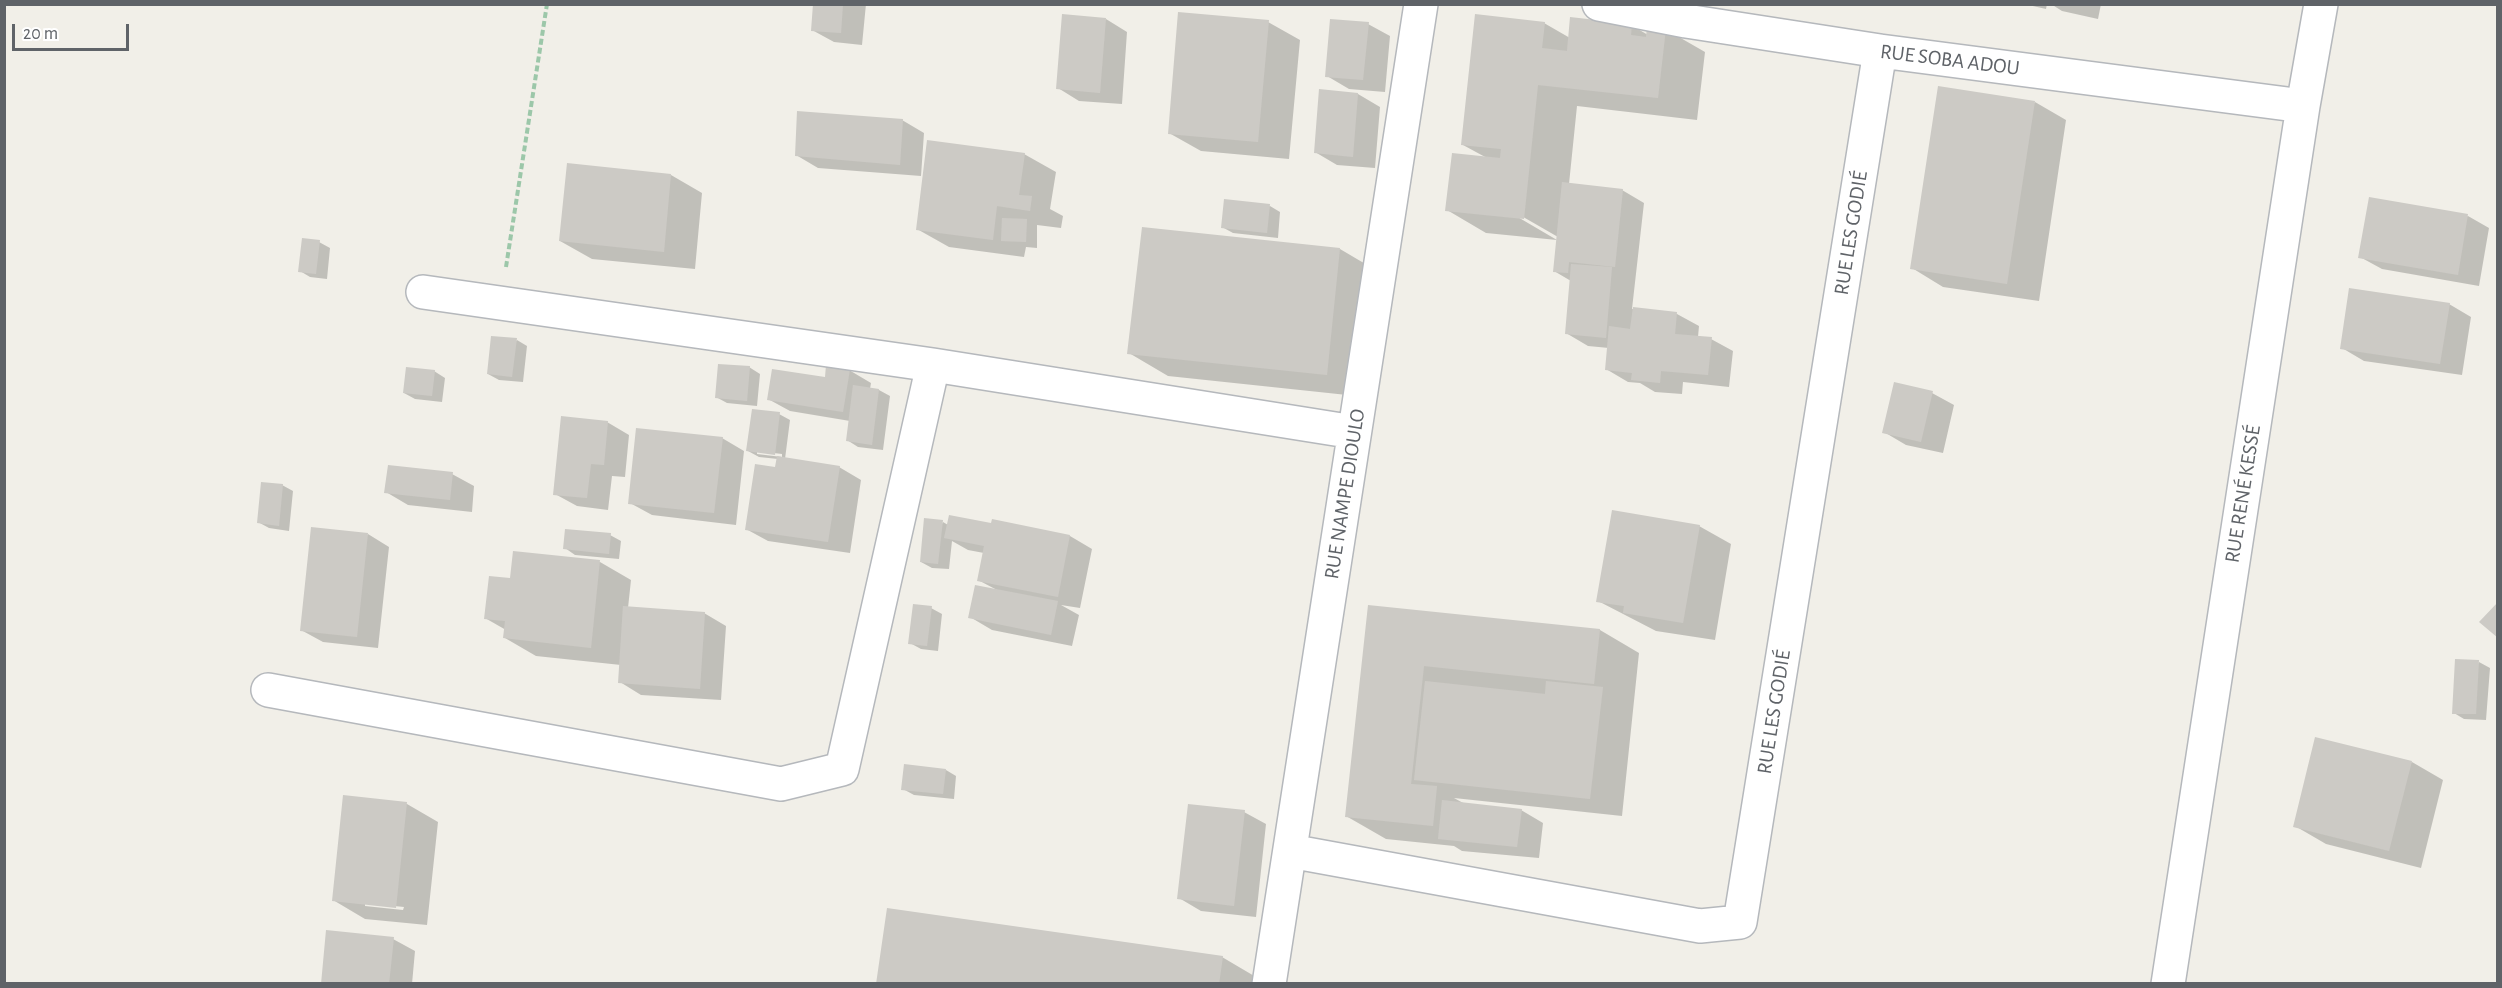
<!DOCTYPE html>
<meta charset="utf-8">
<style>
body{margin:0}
#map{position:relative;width:2502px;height:988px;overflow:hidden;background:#f1efe8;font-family:"Alegreya Sans",sans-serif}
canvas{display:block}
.frame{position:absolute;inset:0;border:6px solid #5f6368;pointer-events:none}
.scale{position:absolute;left:12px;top:24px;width:117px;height:27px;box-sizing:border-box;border:3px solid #5f6368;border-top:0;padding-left:8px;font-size:18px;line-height:21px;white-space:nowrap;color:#5f6368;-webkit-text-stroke:4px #fff;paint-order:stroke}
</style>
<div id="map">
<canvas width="2502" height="988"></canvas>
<div class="frame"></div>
<div class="scale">20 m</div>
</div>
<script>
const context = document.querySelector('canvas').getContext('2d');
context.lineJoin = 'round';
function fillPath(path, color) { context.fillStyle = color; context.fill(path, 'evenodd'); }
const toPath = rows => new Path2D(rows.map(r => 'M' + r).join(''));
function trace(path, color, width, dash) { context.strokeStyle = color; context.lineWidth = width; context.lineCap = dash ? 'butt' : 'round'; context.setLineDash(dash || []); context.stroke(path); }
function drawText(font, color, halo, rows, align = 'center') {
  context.font = font + ' "Alegreya Sans",sans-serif'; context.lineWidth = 4.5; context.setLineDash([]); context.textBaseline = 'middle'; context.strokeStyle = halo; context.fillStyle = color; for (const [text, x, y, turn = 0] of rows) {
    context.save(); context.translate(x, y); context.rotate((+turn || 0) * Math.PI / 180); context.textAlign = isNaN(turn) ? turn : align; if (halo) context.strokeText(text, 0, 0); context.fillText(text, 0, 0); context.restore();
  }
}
fillPath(toPath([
 [814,4,866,4,862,45,834,42,812,30],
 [2024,4,2047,4,2046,9],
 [2051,4,2101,4,2098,19,2062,11],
 [1106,19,1127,32,1122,104,1079,101,1058,88],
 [1268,22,1300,40,1289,159,1201,151,1169,133],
 [1544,23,1570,38,1631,25,1648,35,1665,29,1705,52,1697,120,1577,106,1569,184,1622,190,1644,203,1632,309,1677,314,1699,326,1698,337,1711,339,1733,351,1729,387,1683,382,1682,394,1655,392,1640,383,1628,382,1606,369,1609,348,1588,346,1566,333,1571,281,1554,271,1558,237,1518,214,1516,216,1557,240,1486,233,1447,210,1487,158,1463,145],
 [1368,24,1390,36,1385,92,1349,89,1327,76],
 [1320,90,1358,94,1380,107,1375,168,1337,165,1315,152],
 [2035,102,2066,120,2039,301,1943,287,1912,268],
 [902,120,924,133,921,176,818,168,796,155],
 [1024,154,1056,172,1050,209,1063,216,1061,228,1037,225,1037,248,1026,247,1024,257,949,247,917,229],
 [569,164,671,175,702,193,695,269,592,259,560,241],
 [1270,206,1280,212,1278,238,1233,233,1222,227],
 [2468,216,2489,228,2479,286,2382,269,2360,257],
 [319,242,330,248,327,279,310,277,300,271],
 [1340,249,1379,272,1366,397,1168,376,1129,353],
 [2449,304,2471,317,2462,375,2364,361,2342,348],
 [517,340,527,346,523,382,499,380,488,374],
 [749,367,760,374,757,406,727,403,716,397],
 [849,370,871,383,870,389,879,390,890,396,883,450,858,447,847,440,850,421,790,411,768,399],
 [434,371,445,378,442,402,415,399,404,393],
 [1932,393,1954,405,1943,453,1906,445,1884,432],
 [779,414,790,420,785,459,839,467,861,480,850,553,768,541,746,529,777,468,778,459,759,457,748,451],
 [757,451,782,454,782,457,757,454],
 [607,422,629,435,625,477,612,476,608,510,577,506,555,494],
 [722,438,744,451,736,525,652,515,630,503],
 [452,474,474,486,472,512,408,505,386,492],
 [282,485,293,491,289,531,269,528,258,522],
 [993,521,1070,536,1092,549,1080,608,1061,605,1079,615,1072,646,992,630,970,617,997,590,978,580,984,553,968,550,952,541,949,569,932,568,921,562,943,522,948,525,992,525],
 [1699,526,1731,544,1715,640,1656,631,1598,601],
 [368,534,389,547,378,648,323,642,301,630],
 [610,535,621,541,619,559,575,555,565,548],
 [600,562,631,580,628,608,704,613,726,626,721,700,641,695,620,682,621,665,536,656,505,638,506,630,485,618,511,580],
 [1369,606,1600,630,1639,653,1622,816,1454,798,1465,804,1521,810,1543,823,1539,858,1462,851,1454,846,1386,839,1346,816],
 [931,608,942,614,938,651,921,649,910,643],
 [2479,662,2490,668,2486,720,2464,719,2454,713],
 [2412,762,2443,780,2421,868,2326,844,2295,826],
 [946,770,956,776,954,799,914,795,903,789],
 [345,797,407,804,438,822,427,925,365,919,333,900],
 [365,903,404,907,403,910,365,906],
 [1244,812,1266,824,1256,917,1201,911,1179,898],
 [393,939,415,951,412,984,322,984],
 [1222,957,1261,980,1261,984,878,984]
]), '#0003');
fillPath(toPath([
 [813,4,843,4,841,33,811,31],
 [1178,12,1269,20,1258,142,1168,134],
 [1062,14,1106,18,1100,93,1056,89],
 [1475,14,1545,22,1542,48,1567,51,1570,17,1632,24,1631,35,1646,37,1647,26,1666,28,1658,98,1538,85,1524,219,1445,211,1452,153,1500,158,1501,149,1461,145],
 [1330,19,1369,22,1363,80,1325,77],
 [1938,86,2035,101,2007,284,1910,269],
 [1319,89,1358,93,1353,157,1314,153],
 [797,111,903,119,900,165,795,156],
 [927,140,1025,153,1019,195,1032,196,1030,211,997,206,993,240,916,230],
 [567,163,671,174,664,252,559,241],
 [1562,182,1623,189,1615,267,1569,262,1568,273,1553,272],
 [2369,197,2468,214,2458,275,2358,258],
 [1224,199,1270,204,1267,233,1221,228],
 [1002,218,1027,219,1026,242,1001,241],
 [1142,227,1340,248,1327,375,1127,354],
 [302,238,320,240,316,274,298,272],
 [1571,264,1612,267,1606,338,1565,334],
 [2349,288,2450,303,2440,364,2340,349],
 [1633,307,1677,312,1675,334,1712,337,1708,375,1661,371,1660,383,1631,380,1632,373,1605,370,1609,326,1630,329],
 [491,336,517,338,512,377,487,374],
 [718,364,750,366,747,401,715,398],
 [826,365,850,369,843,412,767,400,772,369,825,377],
 [406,367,435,370,432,396,403,393],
 [1894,382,1933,391,1921,442,1882,433],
 [853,385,879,389,872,445,846,441],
 [752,409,780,412,775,455,746,451],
 [561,416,608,421,604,465,591,464,587,498,553,495],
 [636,428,723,437,714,513,628,504],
 [777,456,840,466,828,542,745,530,755,464,775,467],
 [388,465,453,472,450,500,384,493],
 [261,482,283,484,279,526,257,523],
 [1612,510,1700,525,1683,623,1623,613,1624,606,1596,602],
 [949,515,991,523,992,519,1070,535,1058,597,977,581,984,546,944,538],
 [924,518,943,520,938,564,920,562],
 [311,527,368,533,357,637,300,631],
 [565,529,611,533,609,554,563,549],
 [513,551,600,560,591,648,503,638,505,621,484,619,489,576,510,578],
 [975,585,1058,601,1051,635,968,618],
 [2498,602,2498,638,2479,622],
 [913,604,932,606,927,646,908,644],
 [1368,605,1600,629,1594,684,1424,666,1411,784,1437,786,1433,826,1345,817],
 [623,606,705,612,700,689,618,683],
 [2455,659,2479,660,2476,714,2452,714],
 [1425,681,1545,694,1546,681,1603,687,1590,799,1414,780],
 [2315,737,2412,761,2389,851,2293,827],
 [904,764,946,769,943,794,901,790],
 [343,795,407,802,396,908,332,901],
 [1442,800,1522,809,1517,847,1438,839],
 [1188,804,1245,810,1234,906,1177,899],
 [887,908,1223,956,1219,984,876,984],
 [326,930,394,937,389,984,321,984]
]), '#cccac5');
const minor = toPath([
 [1599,4,1686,21,1880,51,2303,106],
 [423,292,933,365,1354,432],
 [268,690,781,784,842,769,933,365],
 [1290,851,1700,926,1740,922,1880,51],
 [1269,984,1421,4],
 [2168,984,2303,106,2321,4]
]);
trace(minor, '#b5b8bc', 36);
trace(toPath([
 [506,267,547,4]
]), '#9cc7a9', 4, [6, 3]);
trace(minor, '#fff', 33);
drawText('21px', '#5f6368', '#fff', [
 ["RUE SOBA ADOU",1950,60,7],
 ["RUE LES GODIÉ",1851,233,-81],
 ["RUE NAMPE DIOULO",1345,494,-81],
 ["RUE RENÉ KESSÉ",2243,494,-81],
 ["RUE LES GODIÉ",1774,712,-81]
]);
</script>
